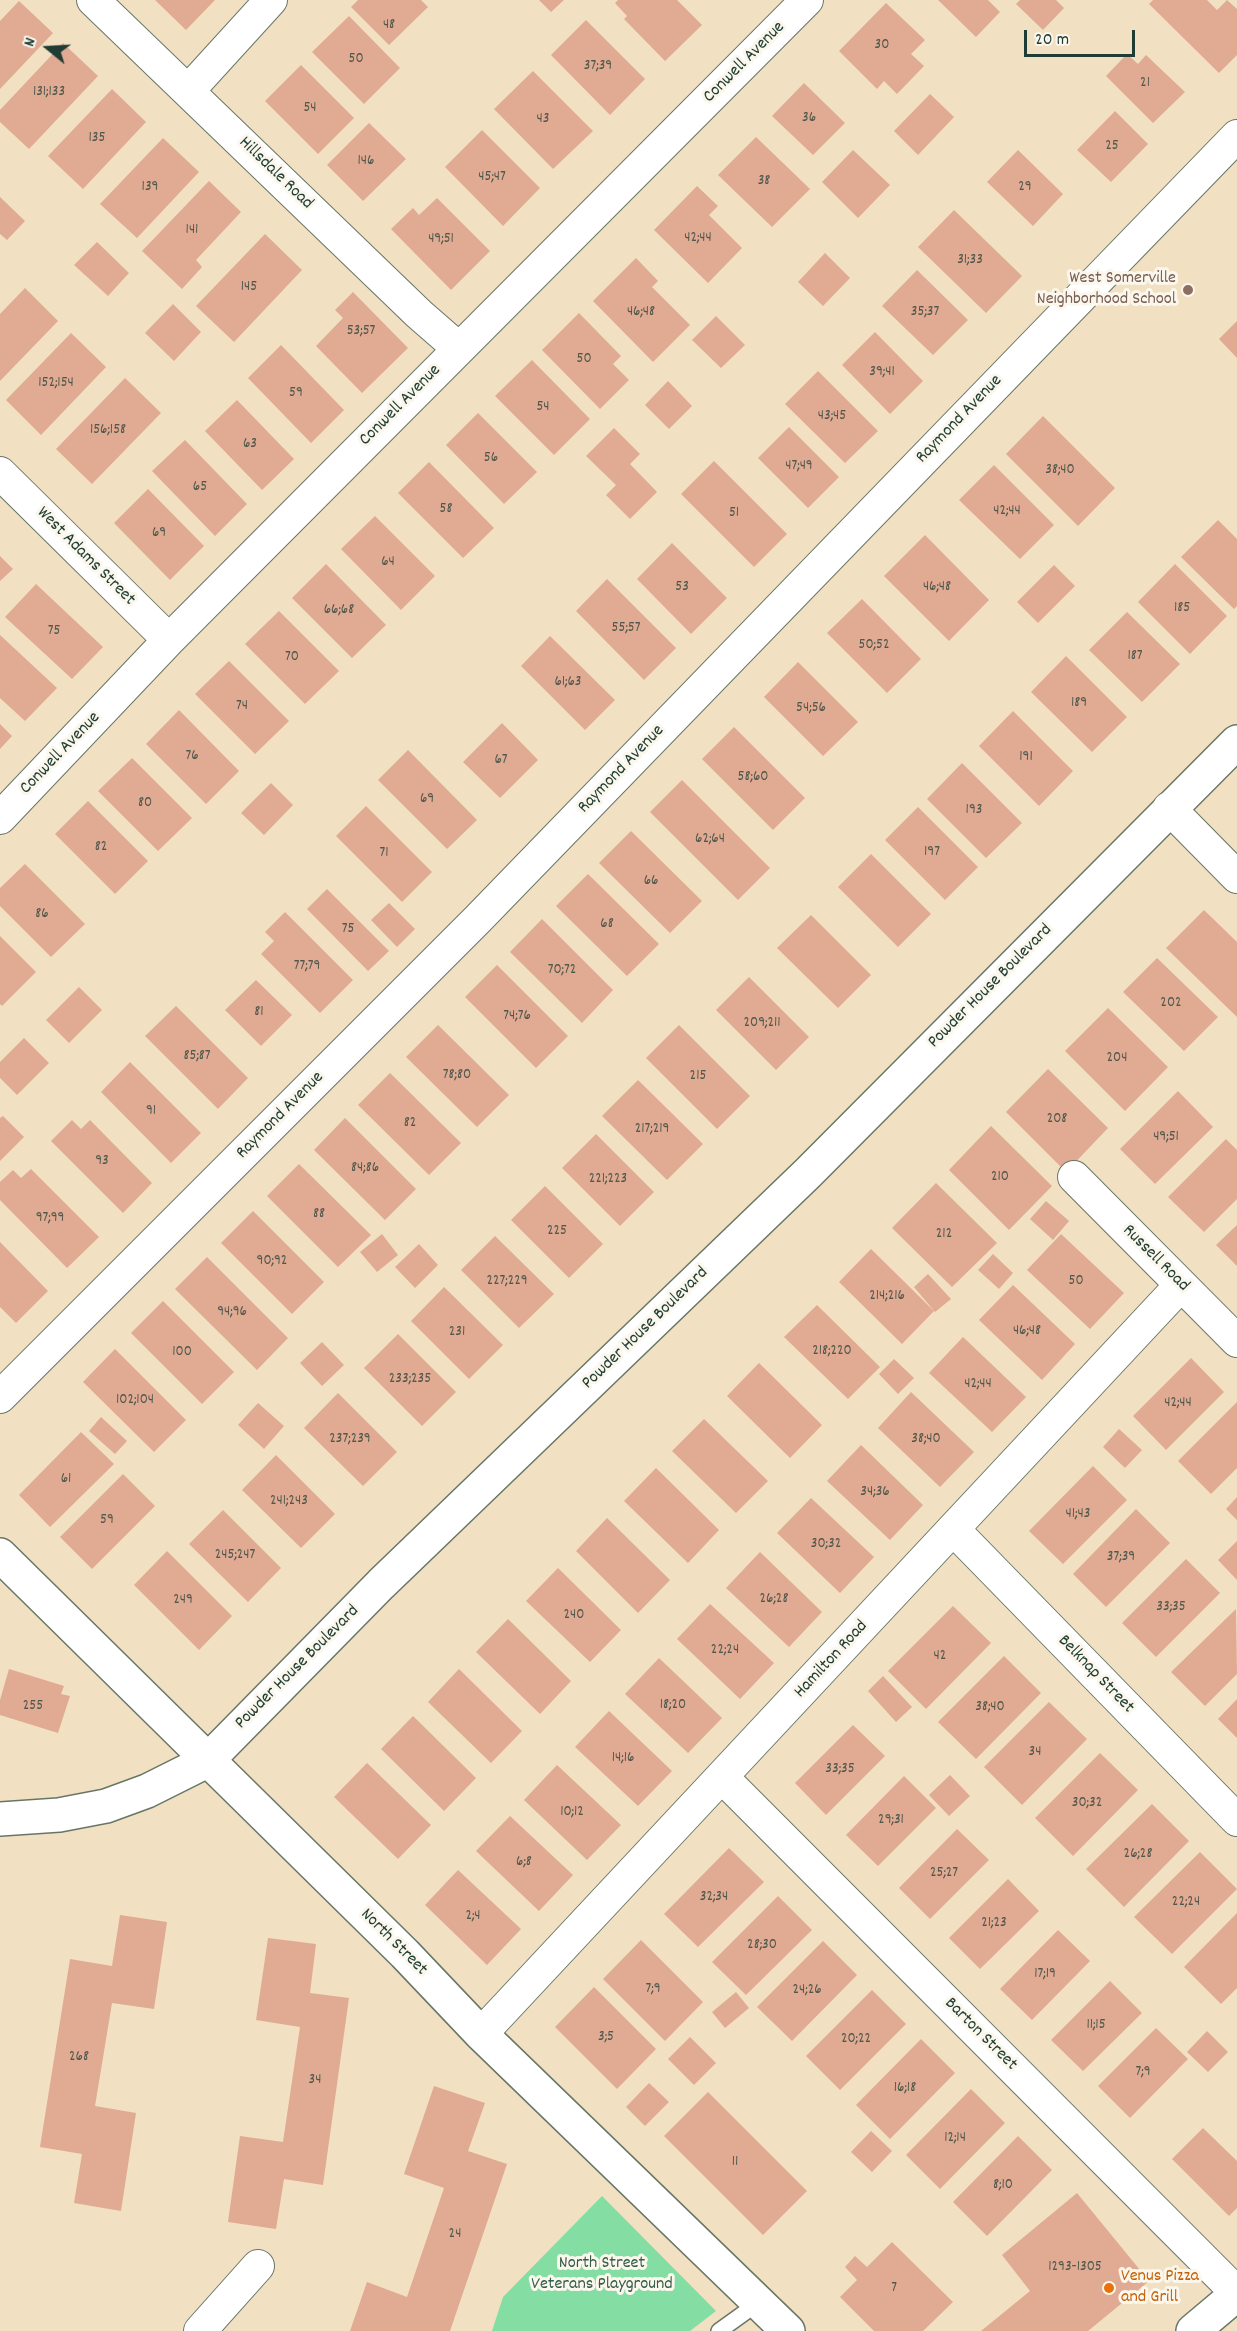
<!DOCTYPE html>
<style>
body{margin:0}
#map{position:relative;width:1237px;height:2331px;overflow:hidden;background:#f1e0c2;font-family:Dekko,sans-serif}
canvas{display:block}
.north{position:absolute;left:18px;top:18px;width:60px;height:60px;-webkit-text-stroke:4px #fbf7ec;paint-order:stroke;rotate:288deg;font-size:16px;font-weight:700;line-height:24px;text-align:center;color:#1f3d34}
.north::after{content:'';display:block;margin:auto;width:21px;height:27px;background:#1f3d34;clip-path:polygon(50% 0,100% 100%,50% 72%,0 100%)}
.scale{position:absolute;left:1024px;top:30px;width:111px;height:27px;box-sizing:border-box;border:3px solid #1f3d34;border-top:0;padding-left:8px;font-size:18px;line-height:21px;white-space:nowrap;color:#1f3d34;-webkit-text-stroke:4px #fbf7ec;paint-order:stroke}
</style>
<div id="map">
<canvas width="1237" height="2331"></canvas>
<div class="north">N</div>
<div class="scale">20 m</div>
</div>
<script>
const context = document.querySelector('canvas').getContext('2d');
context.lineJoin = 'round';
function fillPath(path, color) { context.fillStyle = color; context.fill(path, 'evenodd'); }
const toPath = rows => new Path2D(rows.map(r => 'M' + r).join(''));
function trace(path, color, width, dash) { context.strokeStyle = color; context.lineWidth = width; context.lineCap = dash ? 'butt' : 'round'; context.setLineDash(dash || []); context.stroke(path); }
function drawText(font, color, halo, rows, align = 'center') {
  context.font = font + ' Dekko,sans-serif'; context.lineWidth = 6; context.setLineDash([]); context.textBaseline = 'middle'; context.strokeStyle = halo; context.fillStyle = color; for (const [text, x, y, turn = 0] of rows) {
    context.save(); context.translate(x, y); context.rotate((+turn || 0) * Math.PI / 180); context.textAlign = isNaN(turn) ? turn : align; if (halo) context.strokeText(text, 0, 0); context.fillText(text, 0, 0); context.restore();
  }
}
fillPath(toPath([
 [602,2196,716,2311,690,2331,492,2331,503,2297]
]), '#84dea4');
fillPath(toPath([
 [155,0,215,0,186,30],
 [358,0,421,0,428,7,389,45,351,7],
 [539,0,564,0,551,12],
 [618,0,677,0,702,25,665,61,624,19,627,16,615,3],
 [938,0,988,0,1000,12,976,37],
 [1020,0,1056,0,1064,8,1043,30,1016,4],
 [1153,0,1207,0,1217,10,1227,0,1237,9,1237,55,1219,73,1149,4],
 [19,1,53,33,0,89,0,21],
 [886,3,925,40,911,54,924,66,897,94,884,81,877,89,839,51],
 [349,16,400,68,364,104,312,52],
 [586,20,645,79,610,115,551,55],
 [63,43,98,76,29,149,0,122,0,110],
 [1127,54,1138,64,1146,55,1185,92,1153,123,1106,76],
 [301,65,354,118,318,154,265,101],
 [533,71,593,131,553,169,494,109],
 [804,83,845,123,813,155,772,116],
 [112,89,146,122,83,189,48,156],
 [930,94,954,117,918,155,894,131],
 [1115,111,1148,144,1111,182,1077,150],
 [369,123,406,159,363,201,327,165],
 [482,130,540,188,503,226,445,167],
 [756,137,810,189,772,227,718,175],
 [163,138,199,172,137,238,100,204],
 [853,150,890,185,858,218,822,182],
 [1018,150,1063,194,1033,226,987,182],
 [209,181,241,212,196,260,202,267,182,289,142,251],
 [697,186,718,206,709,215,742,248,708,283,654,230],
 [0,197,25,221,7,240,0,234],
 [437,198,490,251,451,290,391,229,413,208,419,215],
 [954,210,1022,276,986,313,918,247],
 [265,234,302,270,234,342,196,306],
 [97,242,129,273,108,296,74,265],
 [825,253,850,278,823,306,798,282],
 [636,258,658,281,652,287,690,325,653,362,593,301],
 [917,270,968,320,933,355,882,306],
 [25,288,58,321,0,381,0,314],
 [353,292,408,348,362,393,316,346,343,318,335,310],
 [173,304,201,332,174,361,145,333],
 [579,313,621,356,613,364,629,380,600,409,542,350],
 [716,316,745,345,721,368,692,340],
 [1237,321,1237,358,1219,339],
 [875,332,923,381,890,414,842,365],
 [71,333,106,367,41,435,6,400],
 [281,345,344,410,311,443,248,378],
 [532,360,590,419,554,455,495,396],
 [818,371,878,431,845,463,785,404],
 [125,378,161,413,92,484,56,449],
 [668,381,692,406,669,429,645,405],
 [237,400,294,459,262,490,205,431],
 [478,413,537,472,504,504,446,445],
 [1043,416,1115,488,1078,526,1006,454],
 [789,427,839,477,808,508,758,458],
 [614,428,640,454,630,464,657,492,630,519,606,495,616,485,586,456],
 [185,440,247,504,215,536,152,471],
 [714,461,787,534,754,567,681,494],
 [429,462,494,528,463,558,398,493],
 [994,465,1054,525,1020,559,959,500],
 [148,489,204,546,170,580,114,523],
 [375,516,435,576,401,610,341,549],
 [1218,520,1237,539,1237,606,1234,609,1181,557],
 [925,535,989,600,949,641,884,576],
 [672,543,727,598,691,634,637,579],
 [0,556,13,569,0,581],
 [326,564,386,625,352,658,292,598],
 [1175,564,1227,616,1190,654,1138,602],
 [1054,565,1075,586,1038,623,1017,602],
 [607,579,676,648,644,680,576,611],
 [36,584,103,647,72,679,5,617],
 [862,599,921,659,887,693,827,633],
 [279,611,339,671,305,704,245,644],
 [1127,612,1180,664,1142,702,1089,650],
 [0,635,57,688,25,721,0,698],
 [550,636,615,700,585,730,521,666],
 [1066,656,1127,717,1092,752,1031,692],
 [229,661,289,721,255,754,195,694],
 [798,662,858,722,823,756,764,697],
 [179,710,239,771,206,804,146,744],
 [1013,711,1073,771,1039,806,979,746],
 [502,723,538,760,500,798,463,762],
 [0,724,12,736,0,749],
 [734,727,805,798,773,830,702,759],
 [408,750,477,820,447,849,378,780],
 [132,758,192,818,158,851,98,791],
 [962,763,1022,823,986,858,927,799],
 [682,780,770,868,738,900,650,812],
 [271,783,293,805,264,835,241,813],
 [88,801,148,861,115,894,55,834],
 [366,806,432,872,402,902,336,836],
 [918,807,978,867,945,900,885,840],
 [631,831,702,901,670,933,599,863],
 [871,854,931,914,898,947,838,887],
 [25,864,85,924,51,957,0,906,0,888],
 [588,874,659,944,627,976,556,906],
 [327,889,389,951,368,971,307,909],
 [389,903,415,929,397,947,371,920],
 [1204,910,1237,942,1237,1017,1166,948],
 [285,912,353,980,320,1013,261,954,274,941,265,932],
 [811,915,871,975,838,1008,777,948],
 [542,919,613,990,582,1023,510,952],
 [0,936,36,972,2,1006,0,1004],
 [1157,958,1218,1017,1184,1051,1123,992],
 [497,965,568,1036,536,1068,465,997],
 [749,977,809,1037,776,1070,716,1010],
 [256,980,292,1015,261,1046,225,1010],
 [79,987,102,1010,69,1043,46,1020],
 [176,1006,248,1078,218,1109,145,1036],
 [1108,1008,1168,1067,1125,1111,1065,1051],
 [438,1025,509,1095,477,1127,406,1057],
 [679,1025,750,1096,717,1129,646,1058],
 [24,1038,49,1063,17,1095,0,1078,0,1062],
 [130,1062,201,1133,171,1163,101,1092],
 [1048,1069,1108,1128,1066,1172,1006,1112],
 [390,1073,461,1143,429,1175,358,1105],
 [638,1080,703,1144,667,1180,602,1116],
 [1178,1091,1213,1127,1155,1184,1120,1149],
 [3,1116,24,1137,0,1161,0,1118],
 [345,1118,416,1189,385,1220,314,1150],
 [72,1120,81,1129,90,1120,152,1183,123,1213,51,1141],
 [991,1126,1052,1186,1009,1230,949,1170],
 [596,1134,654,1192,620,1226,562,1168],
 [1226,1139,1237,1150,1237,1199,1204,1232,1168,1197],
 [299,1164,371,1235,338,1267,267,1196],
 [31,1169,99,1237,67,1268,0,1200,0,1182,13,1170,21,1178],
 [936,1183,997,1243,952,1287,892,1228],
 [545,1186,603,1244,569,1278,511,1220],
 [1046,1201,1069,1221,1053,1240,1030,1219],
 [253,1211,324,1282,292,1314,221,1243],
 [1237,1225,1237,1266,1216,1245],
 [382,1234,398,1255,377,1272,360,1252],
 [1061,1234,1124,1293,1090,1329,1027,1270],
 [495,1236,554,1294,519,1328,461,1270],
 [0,1242,48,1291,16,1323,0,1307],
 [419,1244,438,1265,415,1288,395,1267],
 [871,1249,934,1311,902,1344,839,1282],
 [993,1254,1013,1273,999,1289,978,1270],
 [207,1257,288,1338,257,1370,175,1289],
 [928,1274,951,1299,935,1312,914,1287],
 [1013,1285,1075,1344,1042,1380,979,1320],
 [444,1287,503,1345,469,1379,411,1321],
 [163,1301,234,1372,202,1404,131,1333],
 [817,1305,880,1367,848,1399,784,1337],
 [398,1334,456,1392,422,1426,364,1368],
 [963,1337,1026,1397,992,1432,929,1373],
 [322,1342,344,1365,322,1386,300,1363],
 [115,1349,186,1420,154,1452,83,1382],
 [1191,1358,1224,1392,1166,1450,1133,1416],
 [894,1359,914,1378,898,1394,879,1374],
 [759,1363,822,1425,790,1458,727,1396],
 [911,1392,974,1452,940,1487,878,1428],
 [338,1393,397,1452,363,1486,304,1428],
 [1237,1402,1237,1468,1211,1494,1178,1461],
 [258,1403,284,1426,264,1449,238,1425],
 [101,1417,127,1441,115,1454,89,1431],
 [704,1419,768,1481,736,1513,672,1451],
 [1119,1429,1142,1450,1125,1468,1103,1447],
 [81,1432,114,1464,50,1527,19,1495],
 [861,1445,923,1505,890,1540,827,1481],
 [276,1455,335,1514,301,1548,242,1490],
 [1093,1466,1127,1500,1063,1564,1029,1531],
 [656,1468,719,1530,688,1563,624,1501],
 [123,1474,155,1506,92,1569,60,1537],
 [1237,1497,1237,1520,1226,1509],
 [811,1498,874,1557,840,1593,777,1533],
 [1136,1509,1170,1543,1106,1607,1073,1574],
 [223,1510,281,1568,248,1602,189,1544],
 [607,1518,670,1580,638,1613,576,1551],
 [1237,1541,1237,1580,1218,1560],
 [167,1551,232,1616,199,1650,134,1585],
 [760,1552,822,1612,789,1647,726,1588],
 [1186,1559,1220,1593,1156,1657,1122,1623],
 [558,1568,621,1630,590,1662,526,1601],
 [710,1604,774,1663,740,1699,677,1639],
 [953,1606,991,1643,926,1709,888,1671],
 [1236,1609,1237,1674,1205,1706,1171,1672],
 [508,1619,571,1681,540,1714,476,1652],
 [1004,1656,1041,1693,976,1759,938,1722],
 [659,1658,722,1718,688,1753,625,1694],
 [9,1669,64,1686,61,1694,70,1696,58,1733,0,1715,0,1700],
 [459,1669,522,1731,491,1763,428,1702],
 [883,1676,912,1707,896,1722,868,1691],
 [1237,1699,1237,1738,1218,1719],
 [1049,1702,1087,1739,1022,1805,984,1767],
 [609,1711,672,1771,638,1806,575,1747],
 [413,1716,476,1778,444,1811,381,1749],
 [853,1725,885,1756,826,1815,795,1783],
 [1100,1753,1138,1790,1073,1856,1035,1818],
 [367,1763,431,1825,398,1859,334,1797],
 [557,1765,621,1825,587,1860,524,1800],
 [950,1775,970,1796,949,1816,929,1795],
 [904,1776,936,1808,878,1866,846,1835],
 [1152,1804,1189,1841,1124,1907,1086,1869],
 [510,1816,573,1875,539,1911,476,1851],
 [957,1829,989,1860,930,1919,899,1888],
 [729,1848,764,1882,698,1947,664,1914],
 [1200,1852,1237,1889,1172,1954,1134,1917],
 [458,1870,521,1929,487,1965,425,1905],
 [1008,1879,1039,1911,980,1969,949,1938],
 [778,1896,812,1930,746,1995,712,1962],
 [1237,1913,1237,1988,1221,2004,1184,1967],
 [120,1915,167,1922,154,2009,112,2003,95,2106,136,2113,121,2211,74,2203,82,2154,40,2147,70,1959,112,1966],
 [1058,1930,1090,1961,1032,2020,1000,1989],
 [268,1938,316,1944,310,1993,349,1998,323,2185,284,2179,276,2229,228,2222,240,2136,283,2142,300,2027,256,2020],
 [641,1940,703,2002,665,2041,603,1979],
 [823,1941,857,1975,792,2041,757,2007],
 [1110,1981,1142,2013,1083,2071,1051,2040],
 [594,1987,656,2049,617,2089,555,2027],
 [872,1990,906,2024,840,2090,806,2056],
 [736,1992,749,2008,725,2028,712,2012],
 [1156,2028,1188,2059,1130,2118,1098,2086],
 [1207,2031,1228,2052,1208,2072,1187,2052],
 [690,2037,716,2063,694,2085,668,2059],
 [921,2039,955,2073,890,2139,856,2105],
 [649,2083,669,2102,645,2126,626,2107],
 [434,2086,485,2103,468,2151,507,2164,450,2331,350,2331,367,2282,407,2297,444,2188,404,2174],
 [971,2089,1005,2123,940,2189,906,2155],
 [708,2092,807,2191,763,2235,664,2136],
 [1203,2128,1237,2161,1237,2208,1229,2216,1172,2159],
 [871,2131,892,2151,872,2172,851,2152],
 [1018,2136,1052,2170,987,2236,953,2202],
 [1077,2193,1149,2281,1088,2331,981,2331,1030,2291,1002,2255],
 [892,2242,953,2302,923,2331,874,2331,840,2297,857,2280,845,2267,855,2256,867,2267]
]), '#e1aa92');
const lane = toPath([
 [719,2331,758,2303]
]);
const street = toPath([
 [93,0,419,314,458,348],
 [189,90,271,0],
 [0,473,169,640],
 [1169,808,1237,877],
 [0,818,169,640,807,0],
 [1074,1177,1237,1341],
 [0,1397,477,920,1237,136],
 [953,1529,1237,1820],
 [722,1777,1237,2293],
 [481,2034,1181,1285],
 [200,2331,258,2266]
]);
const secondary = toPath([
 [0,1555,405,1954,481,2034,788,2331],
 [0,1819,59,1815,106,1806,147,1791,207,1761,381,1584,808,1173,1237,742],
 [1193,2331,1237,2294]
]);
trace(lane, '#687666', 18);
trace(street, '#687666', 34);
trace(secondary, '#687666', 36);
trace(lane, '#fff', 15);
trace(street, '#fff', 32);
trace(secondary, '#fff', 33);
for (const [x, y, r, color] of [
 [1188,290,6,"#8d6e63"],
 [1109,2288,6,"#e8710a"]
]) { const dot = new Path2D(); dot.arc(x, y, r, 0, 2 * Math.PI); context.fillStyle = color; context.fill(dot); trace(dot, '#fbf7ec', 2); }
drawText('15px', '#50584c', null, [
 ["48",389,26],
 ["30",882,46],
 ["50",356,60],
 ["37;39",598,67],
 ["21",1145,84],
 ["131;133",49,93],
 ["54",310,109],
 ["36",809,119],
 ["43",543,120],
 ["135",97,139],
 ["25",1112,147],
 ["146",366,162],
 ["45;47",492,178],
 ["38",764,182],
 ["139",150,188],
 ["29",1025,188],
 ["141",192,231],
 ["42;44",698,239],
 ["49;51",441,240],
 ["31;33",970,261],
 ["145",249,288],
 ["46;48",641,313],
 ["35;37",925,313],
 ["53;57",361,332],
 ["50",584,360],
 ["39;41",882,373],
 ["152;154",56,384],
 ["59",296,394],
 ["54",543,408],
 ["43;45",832,417],
 ["156;158",108,431],
 ["63",250,445],
 ["56",491,459],
 ["47;49",799,467],
 ["38;40",1060,471],
 ["65",200,488],
 ["58",446,510],
 ["42;44",1007,512],
 ["51",734,514],
 ["69",159,534],
 ["64",388,563],
 ["53",682,588],
 ["46;48",937,588],
 ["185",1182,609],
 ["66;68",339,611],
 ["55;57",626,629],
 ["75",54,632],
 ["50;52",874,646],
 ["187",1135,657],
 ["70",292,658],
 ["61;63",568,683],
 ["189",1079,704],
 ["74",242,707],
 ["54;56",811,709],
 ["76",192,757],
 ["191",1026,758],
 ["67",501,761],
 ["58;60",753,778],
 ["69",427,800],
 ["80",145,804],
 ["193",974,811],
 ["62;64",710,840],
 ["82",101,848],
 ["197",932,853],
 ["71",384,854],
 ["66",651,882],
 ["86",42,915],
 ["68",607,925],
 ["75",348,930],
 ["77;79",307,967],
 ["70;72",562,971],
 ["202",1171,1004],
 ["81",259,1013],
 ["74;76",517,1017],
 ["209;211",762,1024],
 ["85;87",197,1057],
 ["204",1117,1059],
 ["78;80",457,1076],
 ["215",698,1077],
 ["91",151,1112],
 ["208",1057,1120],
 ["82",410,1124],
 ["217;219",652,1130],
 ["49;51",1166,1138],
 ["93",102,1162],
 ["84;86",365,1169],
 ["210",1000,1178],
 ["221;223",608,1180],
 ["88",319,1215],
 ["97;99",50,1219],
 ["225",557,1232],
 ["212",944,1235],
 ["90;92",272,1262],
 ["227;229",507,1282],
 ["50",1076,1282],
 ["214;216",887,1297],
 ["94;96",232,1313],
 ["46;48",1027,1332],
 ["231",457,1333],
 ["218;220",832,1352],
 ["100",182,1353],
 ["233;235",410,1380],
 ["42;44",978,1385],
 ["102;104",135,1401],
 ["42;44",1178,1404],
 ["237;239",350,1440],
 ["38;40",926,1440],
 ["61",66,1480],
 ["34;36",875,1493],
 ["241;243",289,1502],
 ["41;43",1078,1515],
 ["59",107,1521],
 ["30;32",826,1545],
 ["245;247",235,1556],
 ["37;39",1121,1558],
 ["26;28",774,1600],
 ["249",183,1601],
 ["33;35",1171,1608],
 ["240",574,1616],
 ["22;24",725,1651],
 ["42",940,1657],
 ["18;20",673,1706],
 ["255",33,1707],
 ["38;40",990,1708],
 ["34",1035,1753],
 ["14;16",623,1759],
 ["33;35",840,1770],
 ["30;32",1087,1804],
 ["10;12",572,1813],
 ["29;31",891,1821],
 ["26;28",1138,1855],
 ["6;8",524,1863],
 ["25;27",944,1874],
 ["32;34",714,1898],
 ["22;24",1186,1903],
 ["2;4",473,1917],
 ["21;23",994,1924],
 ["28;30",762,1946],
 ["17;19",1045,1975],
 ["7;9",653,1990],
 ["24;26",807,1991],
 ["11;15",1096,2026],
 ["3;5",606,2038],
 ["20;22",856,2040],
 ["268",79,2058],
 ["7;9",1143,2073],
 ["34",315,2081],
 ["16;18",905,2089],
 ["12;14",955,2139],
 ["11",735,2163],
 ["8;10",1003,2186],
 ["24",455,2235],
 ["1293-1305",1075,2268],
 ["7",894,2289]
]);
drawText('18px', '#1f3d34', '#fbf7ec', [
 ["Conwell Avenue",745,63,-45],
 ["Hillsdale Road",275,174,44],
 ["Conwell Avenue",401,406,-45],
 ["Raymond Avenue",960,420,-46],
 ["West Adams Street",85,557,45],
 ["Conwell Avenue",61,754,-46],
 ["Raymond Avenue",622,770,-46],
 ["Powder House Boulevard",991,987,-45],
 ["Raymond Avenue",281,1116,-45],
 ["Russell Road",1155,1259,45],
 ["Powder House Boulevard",646,1329,-44],
 ["Hamilton Road",832,1660,-47],
 ["Powder House Boulevard",298,1668,-45],
 ["Belknap Street",1095,1675,46],
 ["North Street",393,1943,45],
 ["Barton Street",980,2035,45]
]);
drawText('18px', '#785e54', '#fbf7ec', [
 ["West Somerville",1176,280],
 ["Neighborhood School",1176,301]
], 'right');
drawText('18px', '#335d4a', '#fbf7ec', [
 ["North Street",602,2265],
 ["Veterans Playground",602,2286]
]);
drawText('18px', '#c56008', '#fbf7ec', [
 ["Venus Pizza",1121,2278],
 ["and Grill",1121,2299]
], 'left');
</script>
